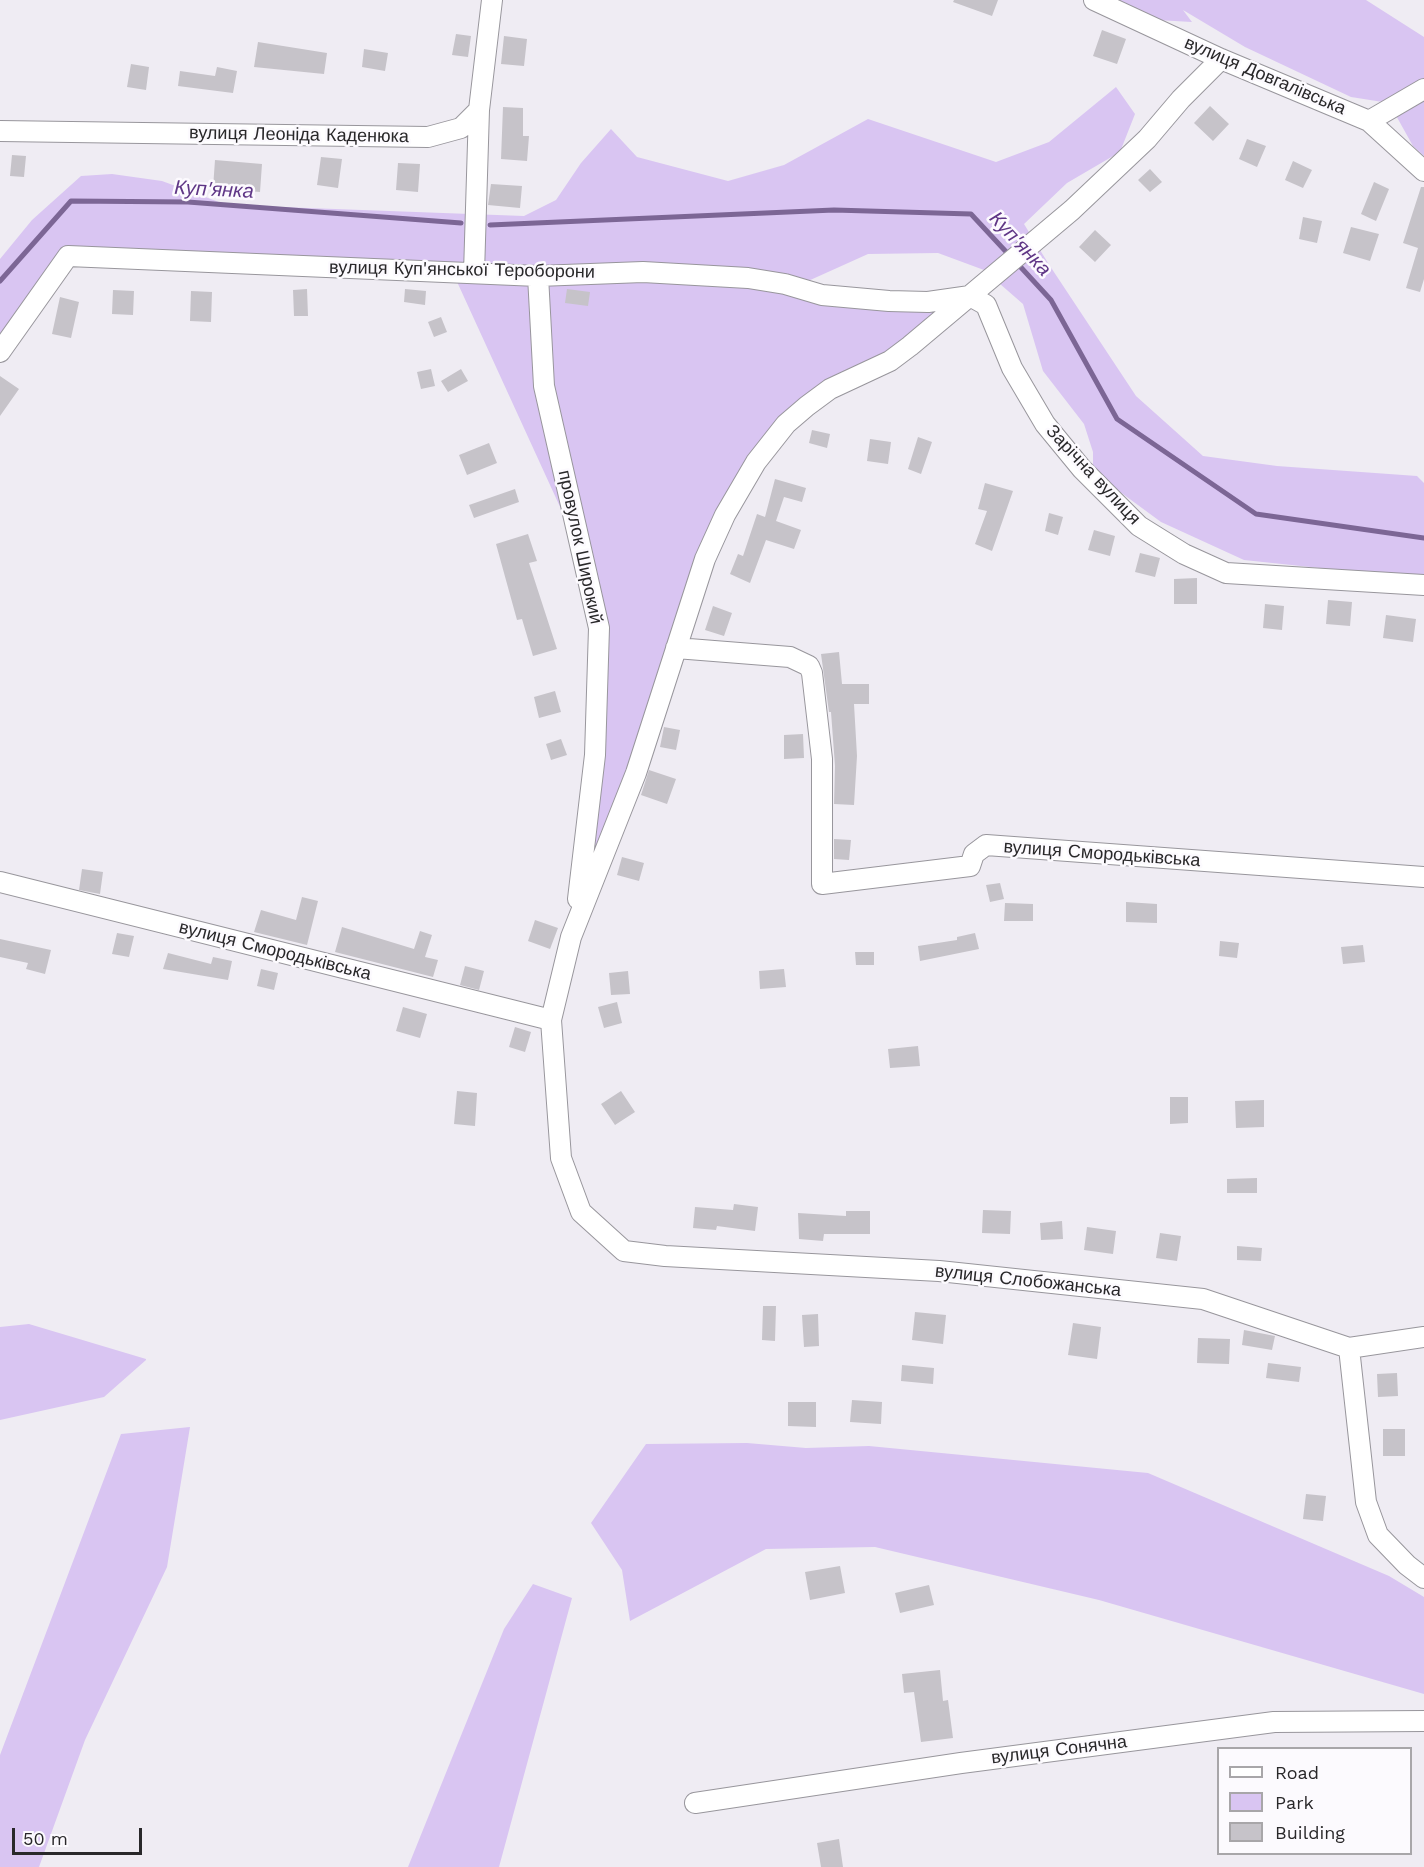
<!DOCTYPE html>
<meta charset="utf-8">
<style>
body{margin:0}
#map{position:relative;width:1424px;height:1867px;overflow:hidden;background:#efecf3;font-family:"Work Sans",sans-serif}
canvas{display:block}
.legend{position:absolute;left:1217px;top:1747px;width:195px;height:108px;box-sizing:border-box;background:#fcfafe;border:2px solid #a8a6a9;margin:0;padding:8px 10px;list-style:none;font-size:18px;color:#29282a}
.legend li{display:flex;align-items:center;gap:12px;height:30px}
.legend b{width:30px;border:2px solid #a8a6a9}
.scale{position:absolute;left:12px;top:1828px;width:130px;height:27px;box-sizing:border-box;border:3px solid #29282a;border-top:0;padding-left:8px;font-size:18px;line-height:21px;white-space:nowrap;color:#29282a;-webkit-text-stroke:4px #fcfafe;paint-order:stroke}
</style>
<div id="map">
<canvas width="1424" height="1867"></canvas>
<ul class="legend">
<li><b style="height:8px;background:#fff"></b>Road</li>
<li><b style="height:16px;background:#d9c5f2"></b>Park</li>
<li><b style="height:16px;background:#c6c3c9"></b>Building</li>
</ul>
<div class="scale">50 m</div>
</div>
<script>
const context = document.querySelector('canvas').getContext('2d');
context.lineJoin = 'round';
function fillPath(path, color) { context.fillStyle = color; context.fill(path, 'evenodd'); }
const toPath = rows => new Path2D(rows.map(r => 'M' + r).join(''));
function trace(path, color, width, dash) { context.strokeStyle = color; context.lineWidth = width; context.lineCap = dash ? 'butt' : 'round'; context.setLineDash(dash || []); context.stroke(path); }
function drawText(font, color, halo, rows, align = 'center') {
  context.font = font + ' "Work Sans",sans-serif'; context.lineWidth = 5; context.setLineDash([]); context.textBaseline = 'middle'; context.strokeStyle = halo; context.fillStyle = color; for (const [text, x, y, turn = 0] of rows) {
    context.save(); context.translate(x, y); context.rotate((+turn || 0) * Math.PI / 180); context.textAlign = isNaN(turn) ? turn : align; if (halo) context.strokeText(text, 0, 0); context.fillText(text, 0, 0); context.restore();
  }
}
fillPath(toPath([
 [1106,0,1366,0,1424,37,1424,156,1413,146,1389,103,1351,97,1245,47,1183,10,1192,22,1157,20],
 [1116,87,1135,114,1120,152,1067,183,1024,224,1048,263,1136,396,1203,456,1277,466,1417,476,1424,483,1424,579,1244,560,1161,522,1093,472,1093,452,1084,424,1043,371,1023,304,984,270,938,253,868,254,797,286,970,296,807,406,725,515,574,928,599,637,589,581,561,509,453,273,68,256,0,352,0,259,32,220,81,176,112,174,162,181,227,205,524,216,556,200,581,163,611,129,637,157,728,181,784,165,868,119,996,162,1049,142],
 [29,1324,146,1359,146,1360,104,1397,0,1420,0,1327],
 [190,1427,167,1567,85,1740,39,1867,0,1867,0,1755,121,1434],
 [747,1443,806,1448,869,1446,1148,1473,1389,1576,1424,1597,1424,1694,1099,1600,875,1547,766,1549,630,1621,622,1570,591,1523,646,1444],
 [533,1584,572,1598,499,1867,408,1867,504,1629]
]), '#d9c5f2');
trace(toPath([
 [490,225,834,210,971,214,1010,256],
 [1016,262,1051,300,1117,419,1256,514,1424,538],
 [0,281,71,201,188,202,461,223]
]), '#7c6695', 5);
fillPath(toPath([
 [954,0,998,0,992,16,953,2],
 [1102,30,1126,39,1117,64,1093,56],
 [456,34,471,36,468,57,452,55],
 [504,36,527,39,524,66,501,64],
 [258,42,327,53,324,74,254,67],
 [364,49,388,53,385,71,362,67],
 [131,64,149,67,146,90,127,87],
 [217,67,237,71,233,93,178,86,180,71,215,76],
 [1210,106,1229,124,1213,141,1194,123],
 [503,107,523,108,523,136,529,136,527,161,501,159],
 [1247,139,1266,146,1257,167,1239,159],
 [12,155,26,156,24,177,10,176],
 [321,157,342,159,338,188,317,185],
 [215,160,262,164,260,192,213,188],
 [1293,161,1312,170,1303,188,1285,180],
 [398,163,420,164,418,192,396,190],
 [1150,169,1162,182,1150,192,1138,180],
 [1374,182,1389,189,1376,221,1361,214],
 [491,184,522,186,520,208,488,205],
 [1421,187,1424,187,1424,279,1420,292,1406,288,1418,248,1403,243],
 [1303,217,1322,221,1317,243,1299,239],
 [1351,227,1379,234,1370,261,1343,253],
 [1095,230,1111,245,1095,262,1079,247],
 [307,289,308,316,294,316,293,290],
 [405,289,426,291,425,305,404,302],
 [567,289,590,292,588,306,565,303],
 [113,290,134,291,133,315,112,314],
 [191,291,212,292,211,322,190,321],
 [60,297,79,302,71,338,52,334],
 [441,317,447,332,434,337,428,322],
 [431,369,435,386,421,389,417,372],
 [461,369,468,381,448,392,441,381],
 [0,376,19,389,0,416],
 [812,430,830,434,827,448,809,443],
 [918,437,932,442,921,474,908,469],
 [870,439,891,442,888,464,867,461],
 [489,443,497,463,467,475,459,455],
 [775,479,806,488,802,502,784,497,776,521,801,530,794,549,766,540,750,583,730,574,738,554,743,556,757,514,765,517],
 [985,483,1013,491,992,551,975,544,987,511,978,509],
 [515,489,519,502,474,518,469,505],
 [1049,513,1063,517,1058,535,1045,531],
 [1094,530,1115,536,1110,556,1088,550],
 [528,534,537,561,529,563,557,649,533,656,522,619,517,620,496,544],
 [1140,553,1160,558,1155,577,1135,572],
 [1197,578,1197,604,1174,604,1174,579],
 [1328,600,1352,602,1350,626,1326,624],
 [1265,604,1284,606,1282,630,1263,628],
 [713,606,732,613,724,636,705,630],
 [1386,615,1416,619,1413,642,1383,638],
 [839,652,842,684,869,684,869,704,854,704,857,756,854,805,834,804,835,766,831,712,829,712,821,654],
 [555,691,561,712,539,718,534,697],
 [664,727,680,730,676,750,660,747],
 [803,734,804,758,784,759,784,735],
 [561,739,567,755,551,760,546,744],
 [649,770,676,779,667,804,641,795],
 [834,839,851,840,849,860,834,859],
 [622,857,644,863,639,881,617,875],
 [82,869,103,872,100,894,79,890],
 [1000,883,1004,899,990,902,986,885],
 [302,897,318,901,307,945,254,932,261,910,296,920],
 [1126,902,1157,904,1157,923,1126,922],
 [1005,903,1033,904,1033,921,1004,921],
 [535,920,558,928,550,949,528,941],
 [342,927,414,949,420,931,432,935,425,957,438,960,433,977,335,952],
 [117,933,134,936,129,957,112,954],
 [975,933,979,949,920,961,918,946,957,940,957,937],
 [0,939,51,950,45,974,26,969,28,963,0,957],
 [1220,941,1239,943,1237,958,1219,956],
 [1363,945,1365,962,1343,964,1341,947],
 [855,952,874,952,874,965,856,965],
 [168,953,211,964,213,957,232,961,228,980,163,969],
 [465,966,484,971,479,990,460,985],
 [261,969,278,973,274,990,257,986],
 [784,969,786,987,760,989,759,971],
 [628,971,630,994,611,995,609,973],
 [617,1002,622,1023,604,1028,598,1007],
 [403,1007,427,1014,420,1038,396,1031],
 [515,1027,531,1032,525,1052,509,1047],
 [918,1046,920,1066,890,1068,888,1049],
 [457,1091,477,1093,475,1126,454,1124],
 [621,1091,635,1112,615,1125,601,1104],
 [1170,1097,1188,1097,1188,1123,1170,1124],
 [1264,1100,1264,1127,1236,1128,1235,1101],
 [1257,1178,1257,1193,1227,1193,1227,1179],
 [734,1204,758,1207,755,1231,717,1226,716,1230,693,1228,695,1207,733,1210],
 [983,1210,1011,1211,1010,1234,982,1233],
 [846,1211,870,1211,870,1234,824,1234,823,1241,799,1239,798,1213,846,1216],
 [1062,1221,1063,1239,1041,1240,1040,1223],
 [1087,1227,1116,1231,1113,1254,1084,1250],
 [1160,1233,1181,1236,1177,1261,1156,1258],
 [1237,1246,1262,1248,1261,1261,1237,1260],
 [763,1306,776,1306,775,1341,762,1340],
 [915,1312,946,1315,943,1344,912,1340],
 [818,1314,819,1346,804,1347,802,1315],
 [1073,1323,1101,1327,1097,1359,1068,1355],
 [1244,1330,1275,1336,1272,1350,1242,1345],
 [1198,1338,1230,1339,1229,1364,1197,1363],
 [1268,1363,1301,1367,1299,1382,1266,1378],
 [902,1365,934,1368,933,1384,901,1381],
 [1397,1373,1398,1396,1378,1397,1377,1374],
 [852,1400,882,1402,881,1424,850,1422],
 [788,1402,816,1402,816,1427,788,1426],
 [1383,1429,1405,1429,1405,1456,1383,1456],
 [1306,1494,1326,1496,1323,1521,1303,1519],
 [840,1566,845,1593,810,1600,805,1572],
 [929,1585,934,1605,900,1613,895,1593],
 [940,1670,943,1701,948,1700,953,1738,921,1742,914,1692,904,1693,902,1674],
 [839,1839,843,1867,821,1867,817,1843]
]), '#c6c3c9');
const minor = toPath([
 [1094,0,1221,59,1369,121,1424,171],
 [1221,59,1181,99,1147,139,1072,210,910,346,890,361,830,389,807,406,786,424,756,462,725,515,705,559,636,773,571,937,551,1020,561,1158,581,1212,624,1251,665,1256,939,1271,1203,1299,1349,1348,1424,1337],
 [1369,121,1424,89],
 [0,131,428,137,461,128,479,110,492,0],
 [474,273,479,110],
 [538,276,544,386,599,628,595,755,578,899],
 [0,352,68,256,538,276,643,272,748,278,785,284,822,295,889,301,928,302,970,296,986,305,1012,368,1045,424,1082,469,1139,526,1184,554,1226,573,1424,585],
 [676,648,790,657,809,666,812,673,822,759,822,884,970,866,974,854,986,845,1424,877],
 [0,882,551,1020],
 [1349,1348,1366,1502,1378,1535,1407,1565,1424,1578],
 [695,1803,961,1763,1274,1722,1424,1721]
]);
trace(minor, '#98969c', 22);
trace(minor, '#fff', 20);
drawText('18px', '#29282a', '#fcfafe', [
 ["вулиця Довгалівська",1265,76,23],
 ["вулиця Леоніда Каденюка",299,135,1],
 ["вулиця Куп'янської Тероборони",462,270,1],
 ["Зарічна вулиця",1093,475,47],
 ["провулок Широкий",580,547,78],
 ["вулиця Смородьківська",1102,854,4],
 ["вулиця Смородьківська",275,951,14],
 ["вулиця Слобожанська",1028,1281,6],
 ["вулиця Сонячна",1059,1750,-7]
]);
drawText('italic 20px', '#5f3686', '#fcfafe', [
 ["Куп'янка",214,190,3],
 ["Куп'янка",1020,244,47]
]);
</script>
